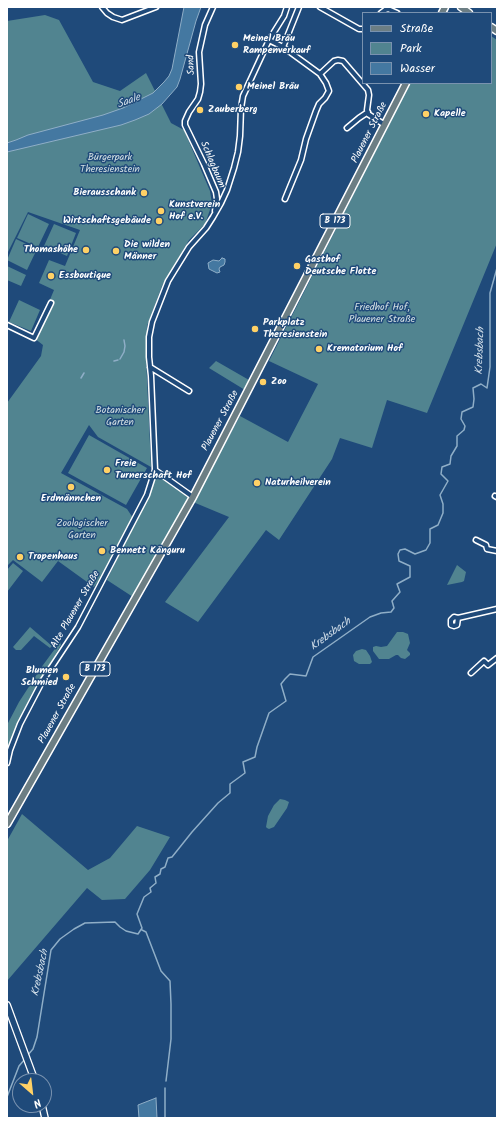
<!DOCTYPE html>
<meta charset="utf-8">
<style>
body{margin:0}
#map{position:relative;width:504px;height:1125px;overflow:hidden;background:#1f4a7a;font-family:Kalam,sans-serif}
canvas{display:block}
.frame{position:absolute;inset:0;border:8px solid #fff;pointer-events:none}
.legend{position:absolute;left:362px;top:12px;width:130px;height:72px;box-sizing:border-box;background:#1f4a7a;border:1px solid #7992af;margin:0;padding:5px 7px;list-style:none;font-size:12px;color:#fff}
.legend li{display:flex;align-items:center;gap:8px;height:20px}
.legend b{width:20px;border:1px solid #7992af}
.north{position:absolute;left:12px;top:1073px;width:40px;height:40px;box-sizing:border-box;background:#1f4a7a;border:1px solid #7992af;border-radius:50%;rotate:152deg;font-size:11px;font-weight:700;line-height:16px;text-align:center;color:#fff}
.north::after{content:'';display:block;margin:auto;width:14px;height:18px;background:#ffd166;clip-path:polygon(50% 0,100% 100%,50% 72%,0 100%)}
</style>
<div id="map">
<canvas width="504" height="1125"></canvas>
<div class="frame"></div>
<ul class="legend">
<li><b style="height:5px;background:#6c7e84"></b>Straße</li>
<li><b style="height:11px;background:#518490"></b>Park</li>
<li><b style="height:11px;background:#4478a1"></b>Wasser</li>
</ul>
<div class="north">N</div>
</div>
<script>
const context = document.querySelector('canvas').getContext('2d');
context.lineJoin = 'round';
function fillPath(path, color) { context.fillStyle = color; context.fill(path, 'evenodd'); }
const toPath = rows => new Path2D(rows.map(r => 'M' + r).join(''));
function trace(path, color, width, dash) { context.strokeStyle = color; context.lineWidth = width; context.lineCap = dash ? 'butt' : 'round'; context.setLineDash(dash || []); context.stroke(path); }
function drawText(font, color, halo, rows, align = 'center') {
  context.font = font + ' Kalam,sans-serif'; context.lineWidth = 3; context.setLineDash([]); context.textBaseline = 'middle'; context.strokeStyle = halo; context.fillStyle = color; for (const [text, x, y, turn = 0] of rows) {
    context.save(); context.translate(x, y); context.rotate((+turn || 0) * Math.PI / 180); context.textAlign = isNaN(turn) ? turn : align; if (halo) context.strokeText(text, 0, 0); context.fillText(text, 0, 0); context.restore();
  }
}
fillPath(toPath([
 [45,15,59,20,93,82,120,91,146,73,171,123,184,130,210,191,212,204,205,224,189,240,162,286,147,326,146,357,151,467,98,437,89,425,61,473,127,509,133,518,105,572,94,587,58,561,42,582,13,560,7,566,7,403,41,356,43,345,34,338,54,290,39,283,49,260,65,266,80,230,28,212,7,254,7,21],
 [491,36,497,40,497,243,427,413,387,400,372,448,340,438,332,459,279,540,266,530,198,622,165,602,229,517,193,502,240,416,288,442,318,384,269,361,410,83,491,83],
 [28,214,49,224,38,247,17,238],
 [54,224,76,233,67,256,44,246],
 [16,239,37,249,27,270,7,260],
 [7,266,26,275,21,286,7,280],
 [19,300,40,310,31,331,9,322],
 [216,361,249,380,245,390,209,368],
 [89,435,147,468,126,505,68,473],
 [157,474,190,497,133,597,107,580],
 [13,563,23,571,7,592,7,570],
 [457,565,466,572,464,581,462,582,447,585],
 [30,627,52,646,50,648,34,636,21,650,16,650,13,647],
 [397,632,403,632,408,634,410,643,407,650,410,653,410,655,405,659,401,658,398,655,396,655,389,659,379,659,373,651,373,647,376,646,381,647,387,646],
 [60,642,61,645,29,700,11,742,7,753,7,725,19,702,43,665],
 [362,649,366,650,370,656,372,662,370,664,359,664,354,661,353,655,356,651],
 [280,799,285,800,289,802,287,808,274,827,269,829,267,828,266,827,268,816,274,805],
 [22,814,88,870,110,858,137,826,170,837,150,870,125,899,102,900,87,888,7,981,7,841]
]), '#518490');
const water = toPath([
 [184,7,201,7,196,21,180,79,177,87,162,104,149,114,135,120,121,125,7,152,7,143,16,140,28,135,103,115,123,108,153,93,164,82,169,76,172,69,184,7],
 [222,258,225,259,225,262,224,265,220,267,219,269,220,272,217,273,209,269,208,263,213,260,219,261,222,258],
 [156,1098,157,1118,139,1118,138,1105,156,1098]
]);
fillPath(water, '#4478a1');
trace(water, '#8faec7', 1);
trace(toPath([
 [120,359,124,352,125,346,124,340],
 [114,361,118,360],
 [81,378,84,373],
 [142,930,146,932,161,971,170,981,171,1004,171,1039,166,1081],
 [27,1056,33,1049,37,1037,51,950,60,939,74,929,85,923,115,922,120,927,126,931,138,934,142,928,137,914,144,897,151,892,150,888,156,883,155,877,160,874,161,869,165,867,168,858,172,857,192,832,218,803,230,793,230,784,245,773,243,762,255,757,257,747,269,713,286,701,281,684,285,679,290,674,306,676,313,657,370,617,381,613,391,612,394,608,392,601,400,592,397,584,410,577,410,566,399,561,398,554,400,550,405,549,415,554,426,550,430,543,430,529,438,525,443,513,443,504,440,495,448,481,441,474,442,467,450,464,451,456,457,446,457,436,464,430,465,426,461,419,462,412,473,407,474,399,473,388,481,384,487,388,490,367,490,293,497,268],
 [165,1088,165,1118],
 [7,1097,19,1066,25,1059]
]), '#8faec7', 1.5);
const street = toPath([
 [102,7,107,13,113,17,122,20,156,7],
 [213,7,205,25,199,52,201,84,200,92,198,99,189,112,185,121,185,125,204,164,216,192,217,199,215,211],
 [320,7,359,29,363,29],
 [381,13,385,10,388,9,397,13],
 [269,40,283,47,320,74,326,83,329,91,325,98,319,104,316,111,306,139,301,160,285,199],
 [283,47,299,7],
 [320,74,334,61,338,60,343,61,368,90,369,95,367,110,368,114,385,125],
 [347,128,359,118,368,112],
 [7,325,34,338,51,303],
 [150,367,189,391],
 [155,470,193,497],
 [495,496,497,497],
 [476,540,486,545,487,549,497,551],
 [458,618,457,625,454,626,451,625,451,620,454,617,458,618,497,609],
 [471,673,484,661,488,665,497,658],
 [7,763,10,750,20,724,43,680,78,627,147,495,155,470,151,376,149,357,149,337,152,322,168,281,189,247,206,228,213,217,221,203,227,190,234,168,238,152,240,136,241,108,243,96,269,40,284,16,287,7]
]);
const secondary = toPath([
 [7,1005,35,1081],
 [42,1105,45,1118]
]);
const primary = toPath([
 [461,7,469,13],
 [442,13,445,7],
 [491,27,497,31],
 [7,824,193,497,406,83]
]);
trace(street, '#fff', 7);
trace(secondary, '#fff', 8);
trace(primary, '#fff', 9);
trace(street, '#1f4a7a', 4);
trace(secondary, '#1f4a7a', 5.5);
trace(primary, '#6c7e84', 6);
for (const [x, y, r, color] of [
 [235,45,4,"#ffd166"],
 [239,87,4,"#ffd166"],
 [200,110,4,"#ffd166"],
 [426,114,4,"#ffd166"],
 [144,193,4,"#ffd166"],
 [161,211,4,"#ffd166"],
 [159,221,4,"#ffd166"],
 [86,250,4,"#ffd166"],
 [116,251,4,"#ffd166"],
 [297,266,4,"#ffd166"],
 [51,276,4,"#ffd166"],
 [255,329,4,"#ffd166"],
 [319,349,4,"#ffd166"],
 [263,382,4,"#ffd166"],
 [107,470,4,"#ffd166"],
 [257,483,4,"#ffd166"],
 [71,487,4,"#ffd166"],
 [102,551,4,"#ffd166"],
 [20,557,4,"#ffd166"],
 [66,677,4,"#ffd166"]
]) { const dot = new Path2D(); dot.arc(x, y, r, 0, 2 * Math.PI); context.fillStyle = color; context.fill(dot); trace(dot, '#1f4a7a', 1.5); }
for (const [x, y, w] of [
 [335,221,30],
 [95,669,30]
]) { const box = new Path2D(); box.roundRect(x - w / 2, y - 7, w, 14, 3); context.fillStyle = '#1f4a7a'; context.fill(box); trace(box, '#fff', 1); }
drawText('bold 9px', '#fff', null, [
 ["B 173",335,221],
 ["B 173",95,669]
]);
drawText('bold 10px', '#fff', '#1f4a7a', [
 ["Meinel Bräu",243,39],
 ["Rampenverkauf",243,51],
 ["Meinel Bräu",247,87],
 ["Zauberberg",208,110],
 ["Kapelle",434,114],
 ["Bierausschank",136,193,"right"],
 ["Kunstverein",169,205],
 ["Hof e.V.",169,217],
 ["Wirtschaftsgebäude",151,221,"right"],
 ["Die wilden",124,245],
 ["Männer",124,257],
 ["Thomashöhe",78,250,"right"],
 ["Gasthof",305,260],
 ["Deutsche Flotte",305,272],
 ["Essboutique",59,276],
 ["Parkplatz",263,323],
 ["Theresienstein",263,335],
 ["Krematorium Hof",327,349],
 ["Zoo",271,382],
 ["Freie",115,464],
 ["Turnerschaft Hof",115,476],
 ["Naturheilverein",265,483],
 ["Erdmännchen",71,499,"center"],
 ["Bennett Känguru",110,551],
 ["Tropenhaus",28,557],
 ["Blumen",58,671,"right"],
 ["Schmied",58,683,"right"]
], 'left');
drawText('10px', '#fff', '#1f4a7a', [
 ["Sand",192,65,-92],
 ["Plauener Straße",370,133,-63],
 ["Schlagbaum",212,165,67],
 ["Plauener Straße",221,421,-62],
 ["Alte Plauener Straße",76,610,-60],
 ["Plauener Straße",58,714,-61]
]);
drawText('10px', '#d4e0e3', '#1f4a7a', [
 ["Bürgerpark",110,158],
 ["Theresienstein",110,170],
 ["Friedhof Hof,",382,308],
 ["Plauener Straße",382,320],
 ["Botanischer",120,411],
 ["Garten",120,423],
 ["Zoologischer",82,524],
 ["Garten",82,536]
]);
drawText('italic 11px', '#d0dde8', '#1f4a7a', [
 ["Saale",129,102,-20],
 ["Krebsbach",481,351,-88],
 ["Krebsbach",331,635,-36],
 ["Krebsbach",41,973,-78]
]);
</script>
